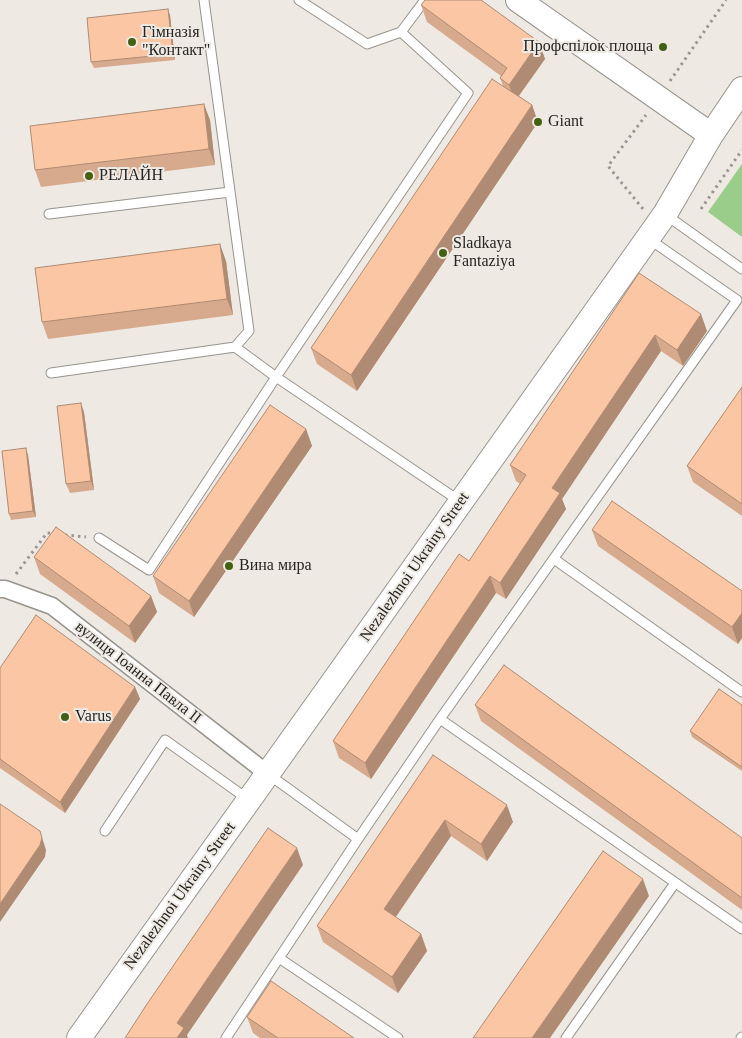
<!DOCTYPE html>
<meta charset="utf-8">
<style>
body{margin:0}
canvas{display:block;background:#eeeae3}
</style>
<canvas width="742" height="1038"></canvas>
<script>
const context = document.querySelector('canvas').getContext('2d');
context.lineJoin = 'round';
function fillPath(path, color) { context.fillStyle = color; context.fill(path, 'evenodd'); }
const toPath = rows => new Path2D(rows.map(r => 'M' + r).join(''));
function trace(path, color, width, dash) { context.strokeStyle = color; context.lineWidth = width; context.lineCap = dash ? 'butt' : 'round'; context.setLineDash(dash || []); context.stroke(path); }
function drawText(font, color, halo, rows, align = 'center') {
  context.font = font + ' "Times New Roman",serif'; context.lineWidth = 4; context.setLineDash([]); context.textBaseline = 'middle'; context.strokeStyle = halo; context.fillStyle = color; for (const [text, x, y, turn = 0] of rows) {
    context.save(); context.translate(x, y); context.rotate((+turn || 0) * Math.PI / 180); context.textAlign = isNaN(turn) ? turn : align; if (halo) context.strokeText(text, 0, 0); context.fillText(text, 0, 0); context.restore();
  }
}
fillPath(toPath([
 [742,164,742,237,708,212]
]), '#9bcd8a');
const lane = toPath([
 [204,0,249,331,235,347],
 [299,0,367,44,401,32,425,0],
 [401,32,468,93,276,377,461,502],
 [49,214,230,192],
 [666,215,742,269],
 [51,373,235,347,276,377,149,570,99,538],
 [554,559,742,692],
 [440,719,742,929],
 [268,774,358,839],
 [105,831,165,740,249,800],
 [279,958,398,1038],
 [226,1038,358,839,440,719,737,300,649,239],
 [566,1038,675,883],
 [741,1038,742,1037]
]);
const street = toPath([
 [0,589,5,589,52,606,268,774]
]);
const secondary = toPath([
 [518,0,711,135],
 [79,1038,331,685,665,214,711,135,742,89]
]);
trace(lane, '#97948d', 11);
trace(street, '#97948d', 19);
trace(secondary, '#97948d', 26);
trace(toPath([
 [670,81,726,0],
 [643,209,608,166,646,115],
 [701,209,742,150],
 [65,535,86,537],
 [16,574,47,533,54,533]
]), '#9b9793', 3, [2.5, 4]);
trace(lane, '#fff', 9);
trace(street, '#fff', 16);
trace(secondary, '#fff', 24);
fillPath(toPath([
 [421,5,539,42,545,59,519,96,532,105,538,122,357,391,317,364,311,348,503,86,500,78,501,76,427,22],
 [170,15,175,60,94,68,91,62],
 [210,120,215,165,41,187,35,170],
 [226,261,233,315,48,339,42,322],
 [639,273,707,331,683,366,661,351,562,499,566,509,506,599,496,593,371,779,339,758,333,741,469,561,520,484,516,481,510,465],
 [742,387,742,516,693,482,687,466],
 [84,412,94,490,70,493,66,484],
 [306,429,312,446,194,617,159,593,153,576],
 [28,455,36,517,11,520,9,514],
 [592,530,742,591,742,638,738,644,598,546],
 [34,557,151,596,157,612,135,643,40,574],
 [0,668,135,687,140,699,65,813,0,768],
 [475,705,742,838,742,910,481,721],
 [742,705,742,771,692,737,690,731],
 [433,755,513,822,487,861,451,836,396,917,421,934,427,951,398,993,323,942,317,926],
 [247,1017,354,1038,260,1038,253,1033]
]), '#d8aa8d');
fillPath(toPath([
 [168,9,170,15,175,60,173,54],
 [539,42,545,59,515,101,509,85],
 [204,104,210,120,215,165,209,149],
 [532,105,538,122,357,391,351,375],
 [220,244,226,261,233,315,227,299],
 [701,314,707,331,683,366,677,350],
 [655,335,661,351,562,499,566,509,506,599,500,583,552,488],
 [81,403,84,412,94,490,91,481],
 [306,429,312,446,194,617,189,601],
 [26,448,28,455,36,517,33,511],
 [490,576,496,593,371,779,365,763],
 [151,596,157,612,135,643,129,626],
 [742,613,742,638,738,644,732,627],
 [135,687,140,699,65,813,60,802],
 [507,805,513,822,487,861,481,844],
 [445,820,451,836,390,925,384,909],
 [40,831,46,850,45,857,0,922,0,904],
 [297,848,303,865,187,1035,188,1038,177,1038,177,1023],
 [643,879,649,896,550,1038,532,1038],
 [421,934,427,951,398,993,392,977]
]), '#b08b73');
const building = toPath([
 [425,0,481,0,539,42,509,85,500,78,507,68,421,5,425,0],
 [168,9,173,54,91,62,87,18,168,9],
 [492,79,532,105,351,375,311,348,492,79],
 [204,104,209,149,35,170,30,126,204,104],
 [220,244,227,299,42,322,35,268,220,244],
 [639,273,701,314,677,350,655,335,552,488,560,493,500,583,490,576,365,763,333,741,459,554,469,561,526,475,510,465,639,273],
 [742,387,742,504,687,466,742,387],
 [81,403,91,481,66,484,57,406,81,403],
 [270,405,306,429,189,601,153,576,270,405],
 [26,448,33,511,9,514,2,451,26,448],
 [612,501,742,591,742,613,732,627,592,530,612,501],
 [56,527,151,596,129,626,34,557,56,527],
 [36,615,135,687,60,802,0,759,0,668,36,615],
 [504,665,742,838,742,898,475,705,504,665],
 [719,689,742,705,742,767,690,731,719,689],
 [433,755,507,805,481,844,445,820,384,909,421,934,392,977,317,926,433,755],
 [0,804,40,831,42,838,40,845,0,904,0,804],
 [268,828,297,848,177,1023,184,1028,177,1038,125,1038,147,1004,268,828],
 [603,851,643,879,532,1038,473,1038,603,851],
 [271,981,354,1038,278,1038,247,1017,271,981]
]);
fillPath(building, '#fbc6a4');
trace(building, '#b08b73', 1);
for (const [x, y, r, color] of [
 [132,42,5,"#446113"],
 [663,47,5,"#446113"],
 [538,122,5,"#446113"],
 [89,176,5,"#446113"],
 [443,253,5,"#446113"],
 [229,566,5,"#446113"],
 [65,717,5,"#446113"]
]) { const dot = new Path2D(); dot.arc(x, y, r, 0, 2 * Math.PI); context.fillStyle = color; context.fill(dot); trace(dot, '#eeeae3', 2); }
drawText('16px', '#272523', '#eeeae3', [
 ["Гімназія",142,33],
 ["\"Контакт\"",142,51],
 ["Профспілок площа",653,47,"right"],
 ["Giant",548,122],
 ["РЕЛАЙН",99,176],
 ["Sladkaya",453,244],
 ["Fantaziya",453,262],
 ["Вина мира",239,566],
 ["Varus",75,717]
], 'left');
drawText('16px', '#272523', '#eeeae3', [
 ["Nezalezhnoi Ukrainy Street",415,567,-55],
 ["вулиця Іоанна Павла ІІ",138,673,38],
 ["Nezalezhnoi Ukrainy Street",180,896,-54]
]);
</script>
